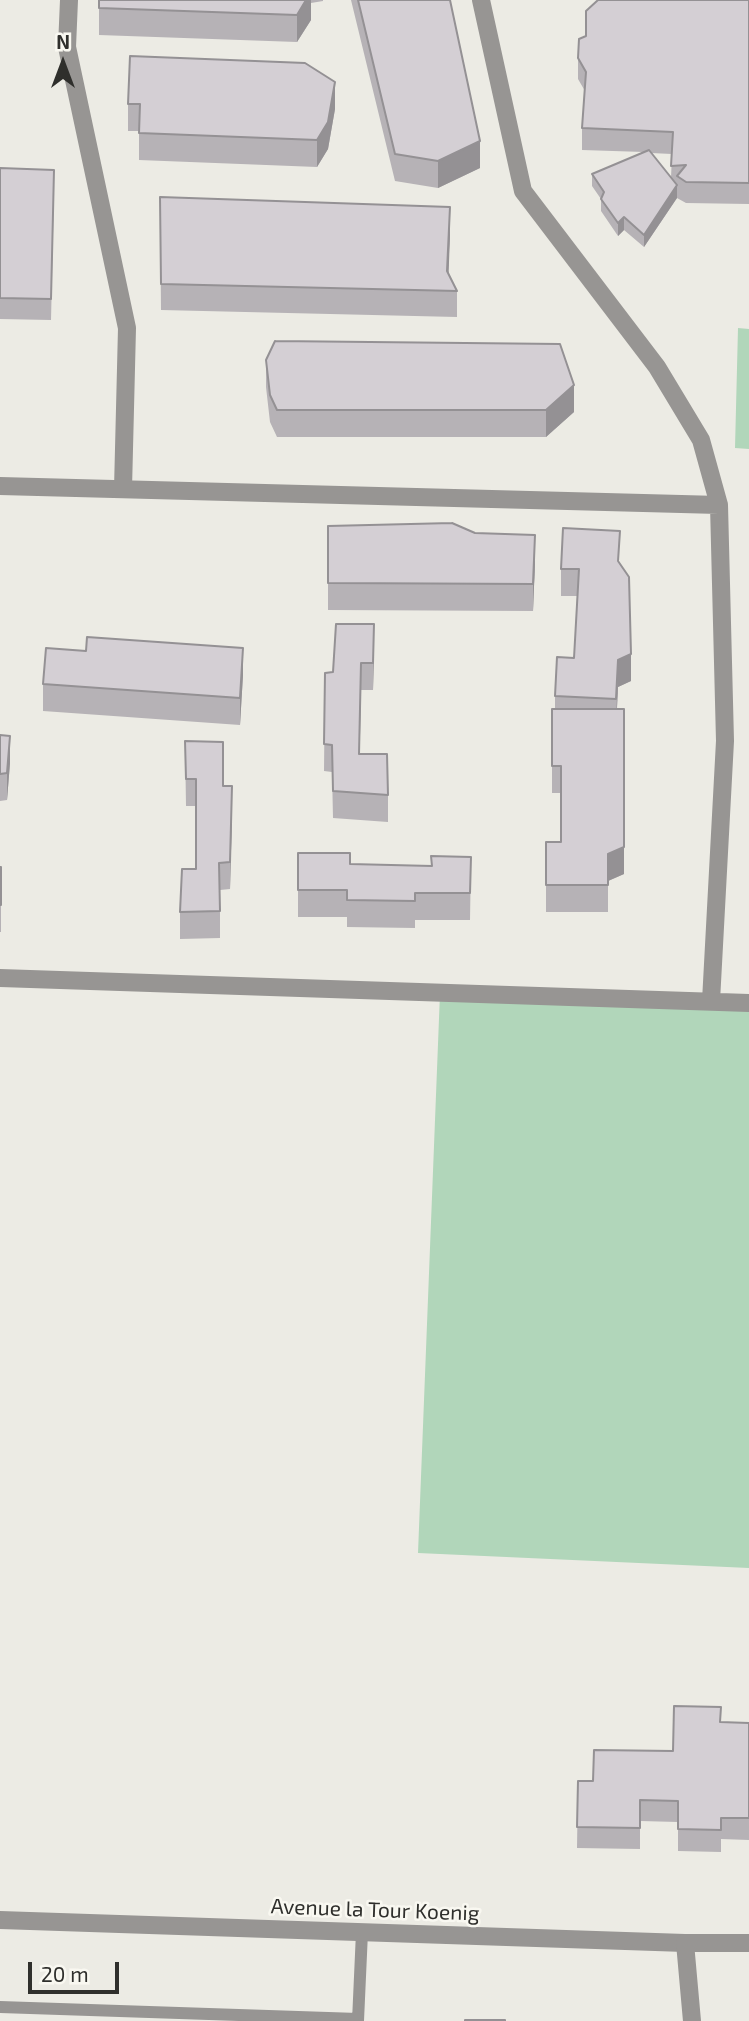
<!DOCTYPE html>
<style>
body{margin:0}
#map{position:relative;width:749px;height:2021px;overflow:hidden;background:#ecebe4;font-family:"Exo 2",sans-serif}
canvas{display:block}
.north{position:absolute;left:28px;top:28px;width:70px;height:70px;-webkit-text-stroke:5px #f9f8f1;paint-order:stroke;rotate:0deg;font-size:19px;font-weight:700;line-height:28px;text-align:center;color:#2f2f2c}
.north::after{content:'';display:block;margin:auto;width:24px;height:32px;background:#2f2f2c;clip-path:polygon(50% 0,100% 100%,50% 72%,0 100%)}
.scale{position:absolute;left:28px;top:1962px;width:91px;height:32px;box-sizing:border-box;border:4px solid #2f2f2c;border-top:0;padding-left:9px;font-size:21px;line-height:24px;white-space:nowrap;color:#2f2f2c;-webkit-text-stroke:5px #f9f8f1;paint-order:stroke}
</style>
<div id="map">
<canvas width="749" height="2021"></canvas>
<div class="north">N</div>
<div class="scale">20 m</div>
</div>
<script>
const context = document.querySelector('canvas').getContext('2d');
context.lineJoin = 'round';
function fillPath(path, color) { context.fillStyle = color; context.fill(path, 'evenodd'); }
const toPath = rows => new Path2D(rows.map(r => 'M' + r).join(''));
function trace(path, color, width, dash) { context.strokeStyle = color; context.lineWidth = width; context.lineCap = dash ? 'butt' : 'round'; context.setLineDash(dash || []); context.stroke(path); }
function drawText(font, color, halo, rows, align = 'center') {
  context.font = font + ' "Exo 2",sans-serif'; context.lineWidth = 5; context.setLineDash([]); context.textBaseline = 'middle'; context.strokeStyle = halo; context.fillStyle = color; for (const [text, x, y, turn = 0] of rows) {
    context.save(); context.translate(x, y); context.rotate((+turn || 0) * Math.PI / 180); context.textAlign = isNaN(turn) ? turn : align; if (halo) context.strokeText(text, 0, 0); context.fillText(text, 0, 0); context.restore();
  }
}
fillPath(toPath([
 [738,328,749,329,749,449,735,448],
 [440,993,749,1006,749,1568,418,1553]
]), '#b1d6ba');
trace(toPath([
 [0,2007,358,2019],
 [358,2021,362,1932]
]), '#979593', 12);
trace(toPath([
 [69,0,67,47,127,328,123,489],
 [481,0,523,191,657,367,701,440,719,505,725,741,711,1001],
 [0,486,719,505],
 [0,978,749,1003],
 [0,1920,685,1943]
]), '#979593', 18);
trace(toPath([
 [692,2021,685,1943,749,1943]
]), '#979593', 18);
fillPath(toPath([
 [99,0,323,0,323,1,311,3,311,20,297,42,99,35],
 [351,0,450,0,480,168,438,188,395,181],
 [749,0,749,204,686,203,677,198,644,247,624,230,618,236,601,211,601,199,592,186,592,174,644,152,582,150,582,128,585,91,578,79,578,58],
 [651,153,672,154,671,178],
 [128,104,335,109,328,149,317,167,139,160,139,131,128,131],
 [0,168,54,192,51,320,0,319],
 [160,197,450,234,448,273,457,291,457,317,161,310],
 [266,360,574,412,546,437,277,437,270,422,266,387],
 [328,526,535,562,533,611,328,610],
 [619,563,631,681,618,687,617,709,624,874,608,881,608,912,546,912,546,842,561,842,561,793,552,793,552,709,555,709,555,696,574,658,577,596,561,596,561,569],
 [374,651,373,690,361,690,359,754,388,795,388,822,333,818,332,772,324,771,325,673,333,672],
 [243,675,240,725,43,711,43,684],
 [0,735,10,763,7,800,0,801],
 [185,741,223,786,232,813,230,889,220,890,220,938,180,939,180,912,196,869,196,806,186,806],
 [298,853,350,864,431,866,471,857,470,920,415,920,415,928,347,927,347,917,298,917],
 [0,867,1,867,1,932,0,932],
 [721,1722,749,1723,749,1840,721,1839,721,1852,678,1851,678,1822,640,1821,640,1849,577,1848,578,1781,593,1781,673,1751]
]), '#b6b2b6');
fillPath(toPath([
 [306,0,311,0,311,20,297,42,297,15],
 [335,82,335,109,328,149,317,167,317,140],
 [480,141,480,168,438,188,438,161],
 [677,185,677,198,644,247,644,235],
 [450,207,450,234,448,290,447,271],
 [624,217,624,230,618,236,618,223],
 [574,385,574,412,546,437,546,410],
 [535,535,535,562,533,611,533,584],
 [374,624,374,651,373,690,373,663],
 [243,648,243,675,240,725,240,698],
 [631,654,631,681,618,687,616,726,618,660],
 [361,663,361,690,359,781,359,754],
 [10,736,10,763,7,800,7,773],
 [232,786,232,813,230,889,230,862],
 [624,847,624,874,608,881,608,854]
]), '#949194');
const building = toPath([
 [99,0,306,0,297,15,99,8,99,0],
 [358,0,450,0,480,141,438,161,395,154,358,0],
 [598,0,749,0,749,183,686,182,677,176,686,165,671,166,673,132,582,128,586,72,578,58,579,39,586,36,586,11,598,0],
 [130,56,305,63,335,82,328,122,317,140,139,133,140,104,128,104,130,56],
 [649,150,677,185,644,235,624,217,618,223,601,199,604,192,592,174,649,150],
 [0,168,54,170,51,299,0,298,0,168],
 [160,197,450,207,447,271,457,291,161,284,160,197],
 [275,341,560,344,574,385,546,410,277,410,270,395,266,360,275,341],
 [452,523,475,533,535,535,533,584,328,583,328,526,452,523],
 [563,528,620,531,618,561,629,577,631,654,618,660,616,699,555,696,557,657,574,658,579,569,561,569,563,528],
 [336,624,374,624,373,663,361,663,359,754,387,754,388,795,333,791,332,745,324,744,325,673,333,672,336,624],
 [87,637,243,648,240,698,43,684,46,648,86,651,87,637],
 [552,709,624,709,624,847,608,854,608,885,546,885,546,842,561,842,561,766,552,766,552,709],
 [0,735,10,736,7,773,0,774,0,735],
 [185,741,223,742,223,786,232,786,230,862,219,863,220,911,180,912,182,869,196,869,196,779,186,779,185,741],
 [298,853,350,853,350,864,432,866,431,856,471,857,470,893,415,893,415,901,347,900,347,890,298,890,298,853],
 [0,867,1,867,1,905,0,905,0,867],
 [674,1706,721,1707,720,1722,749,1723,749,1818,721,1818,721,1830,678,1829,678,1801,640,1800,640,1828,577,1827,578,1781,593,1781,594,1750,673,1751,674,1706],
 [465,2020,505,2020,505,2021,465,2021,465,2020]
]);
fillPath(building, '#d4cfd4');
trace(building, '#949194', 2);
drawText('21px', '#2f2f2c', '#f9f8f1', [
 ["Avenue la Tour Koenig",375,1910,2]
]);
</script>
